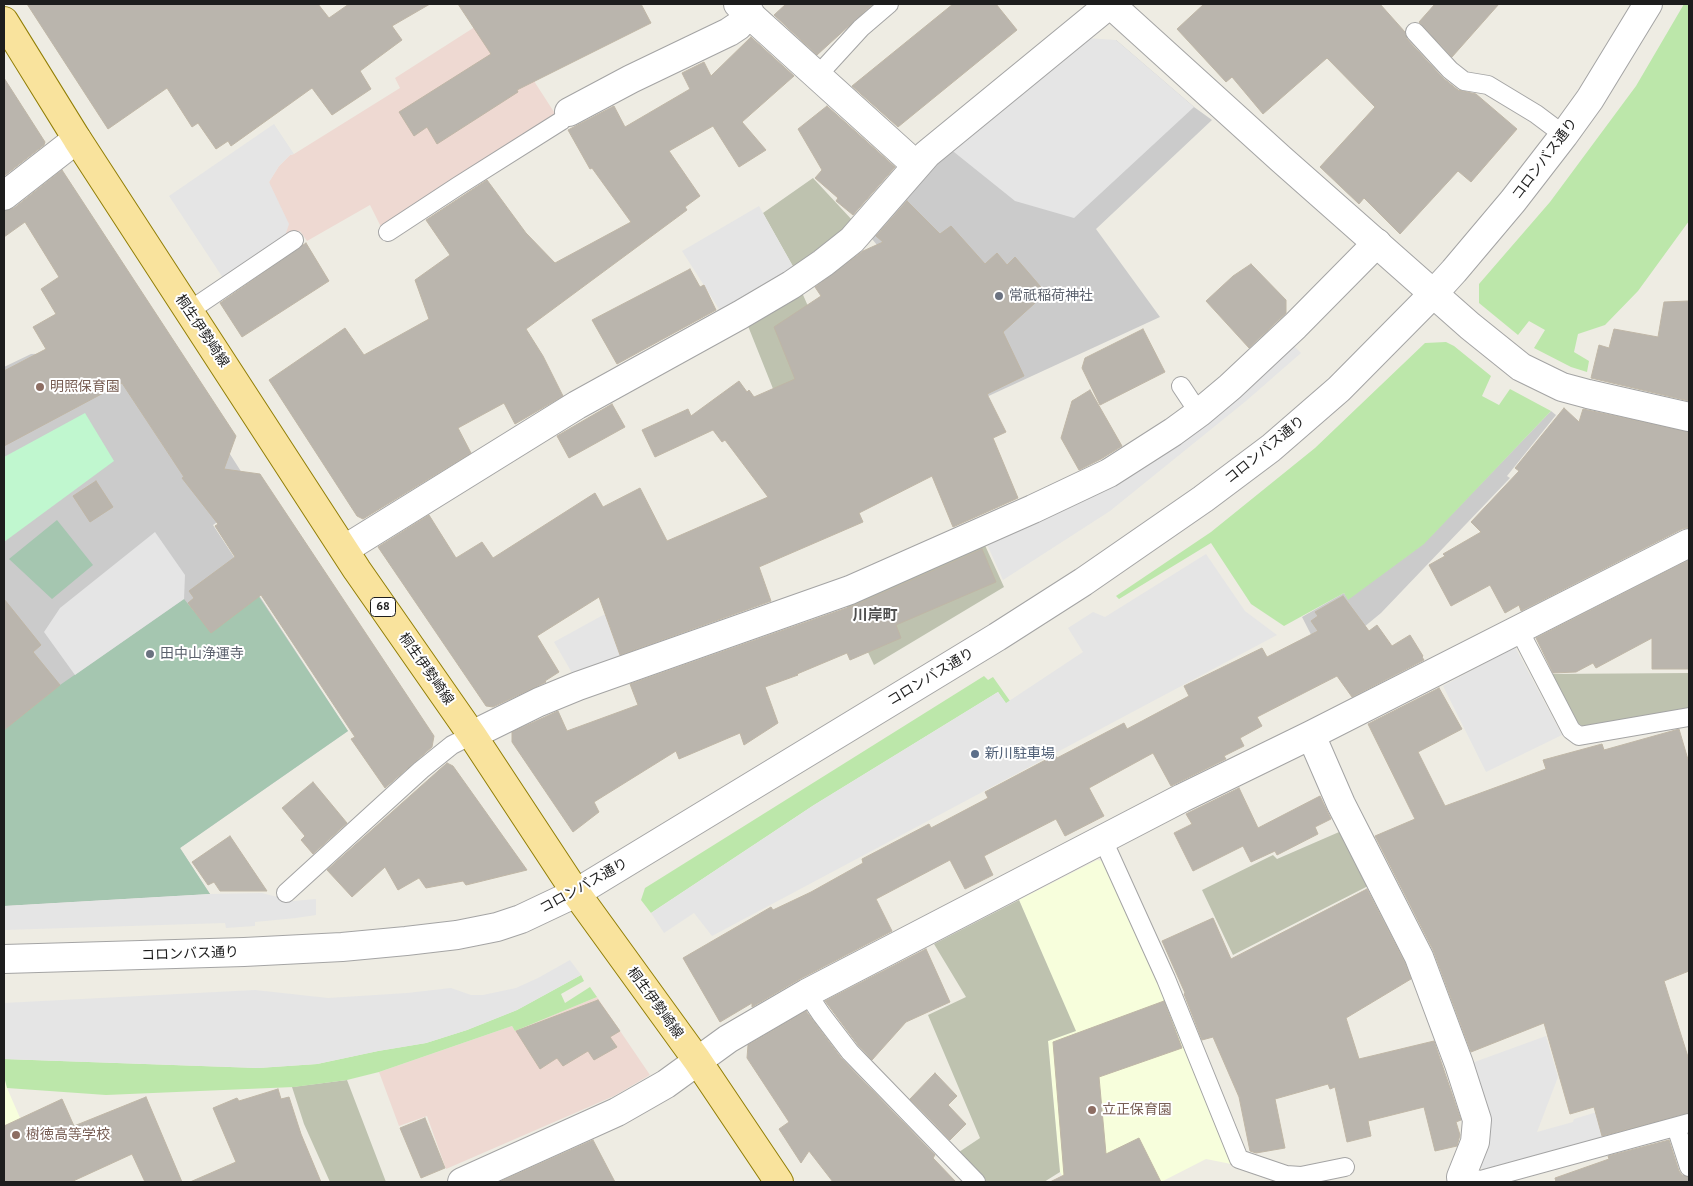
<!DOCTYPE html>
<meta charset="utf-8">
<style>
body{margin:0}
#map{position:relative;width:1693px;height:1186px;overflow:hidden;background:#eeece3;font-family:"PT Sans",sans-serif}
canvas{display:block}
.frame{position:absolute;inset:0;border:5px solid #1d1d1d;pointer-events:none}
</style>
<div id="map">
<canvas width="1693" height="1186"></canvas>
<div class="frame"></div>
</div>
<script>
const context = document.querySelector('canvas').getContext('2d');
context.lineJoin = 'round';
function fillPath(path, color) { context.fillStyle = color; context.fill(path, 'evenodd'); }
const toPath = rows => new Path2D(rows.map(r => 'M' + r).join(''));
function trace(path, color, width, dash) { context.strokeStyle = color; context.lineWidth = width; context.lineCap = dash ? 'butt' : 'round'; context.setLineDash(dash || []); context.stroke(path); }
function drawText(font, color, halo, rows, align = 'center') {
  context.font = font + ' "PT Sans","Noto Sans JP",sans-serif'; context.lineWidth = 4; context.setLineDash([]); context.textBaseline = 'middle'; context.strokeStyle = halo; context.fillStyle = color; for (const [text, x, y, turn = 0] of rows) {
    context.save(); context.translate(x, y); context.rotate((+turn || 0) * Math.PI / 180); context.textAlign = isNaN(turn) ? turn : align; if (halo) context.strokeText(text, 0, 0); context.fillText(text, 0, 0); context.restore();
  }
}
fillPath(toPath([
 [492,16,554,112,554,118,383,231,370,205,307,241,300,231,285,236,269,182,279,166,290,155,294,154,400,88,395,78],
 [597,997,650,1075,614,1096,446,1169,427,1116,399,1126,379,1072,512,1026,515,1031]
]), '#eed9d2');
fillPath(toPath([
 [1097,860,1103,861,1200,1073,1236,1165,1206,1159,1161,1182,1084,1182,1080,1176,1071,1182,1066,1182,1060,1172,1048,1041,1075,1031,1019,900],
 [4,1076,7,1088,48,1182,4,1182]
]), '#f7fedc');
fillPath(toPath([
 [1116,40,1194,107,1212,120,1096,229,1160,317,943,417,890,261,868,234,934,160],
 [96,342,173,460,214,429,256,495,213,525,348,731,180,848,210,894,4,906,4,367,31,354,62,353],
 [1551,411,1556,415,1507,476,1510,478,1381,613,1324,660,1302,617,1344,593,1348,599,1423,544]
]), '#cbcbcb');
fillPath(toPath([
 [813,178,853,221,795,270,763,213],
 [800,288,872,452,809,479,746,321],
 [983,541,1004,587,874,665,844,601],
 [1689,673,1689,709,1582,726,1572,718,1551,674],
 [1346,829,1370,885,1233,955,1202,890,1273,855,1277,859],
 [1019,900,1076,1031,1048,1041,1060,1172,1044,1182,986,1182,959,1152,980,1138,928,1015,966,997,934,944],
 [347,1080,386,1182,330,1182,304,1124,292,1087]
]), '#bec2af');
fillPath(toPath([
 [1684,4,1689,4,1689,221,1638,291,1605,325,1578,334,1574,352,1589,361,1587,372,1571,367,1534,348,1545,330,1529,321,1518,335,1479,303,1479,284,1550,202,1636,86],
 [1446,342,1454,346,1491,376,1482,396,1499,405,1510,389,1551,411,1424,544,1348,600,1344,593,1284,626,1251,604,1211,543,1119,599,1116,596,1211,532,1315,448,1425,343],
 [984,676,988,680,993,677,1010,701,1006,704,998,692,814,805,651,913,641,900,645,888],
 [581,975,584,981,561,994,565,1003,590,987,597,997,515,1031,512,1026,379,1072,347,1080,294,1087,106,1095,7,1088,4,1076,4,1059,258,1068,317,1064,378,1051,426,1043,467,1030,517,1010]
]), '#bce7aa');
fillPath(toPath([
 [57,520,93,565,52,599,9,559],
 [246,577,348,731,180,848,210,894,4,906,4,730,60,685,184,599,211,632]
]), '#a5c6b0');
fillPath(toPath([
 [85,413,114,461,4,542,4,457]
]), '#c0f7cf');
fillPath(toPath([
 [1087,38,1116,40,1194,107,1074,218,1015,201,949,148],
 [274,124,294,154,290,155,279,166,269,182,289,224,285,236,223,278,169,196],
 [759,206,795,270,721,312,682,251],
 [1292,344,1301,353,1246,401,1110,511,1003,580,985,540],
 [155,532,185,575,184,599,75,675,44,632,60,608],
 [1206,554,1245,611,1277,635,712,936,694,913,664,933,651,913,814,805,998,692,1006,703,1083,652,1068,628,1093,612,1105,617],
 [605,614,621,658,575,678,554,642],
 [1515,647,1562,735,1486,772,1443,686],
 [262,893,293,901,316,899,316,915,296,918,255,922,255,926,226,928,225,923,4,930,4,906,210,894],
 [570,960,581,975,517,1010,467,1030,426,1043,378,1051,317,1064,258,1068,4,1059,4,1003,255,990,328,998,407,993,451,988,471,995,483,995,516,988,538,978],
 [1546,1036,1558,1077,1537,1132,1573,1122,1574,1119,1610,1108,1618,1136,1486,1173,1477,1163,1469,1064]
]), '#e5e5e5');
const building = toPath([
 [27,4,318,4,329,18,349,4,430,4,392,26,402,40,360,71,371,89,332,115,312,88,231,146,228,141,216,149,198,123,192,127,167,88,108,129,27,4],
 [458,4,641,4,651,23,517,90,518,92,437,144,427,127,414,136,399,112,491,54,458,4],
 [786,4,873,4,817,55,774,15,786,4],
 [953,4,996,4,1017,30,898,127,852,86,953,4],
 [1204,4,1380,4,1405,32,1407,39,1443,78,1458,90,1476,94,1517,129,1471,182,1458,171,1400,234,1364,198,1359,204,1320,167,1375,107,1327,58,1263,114,1232,77,1226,82,1177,29,1204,4],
 [1435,4,1499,4,1452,57,1419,22,1435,4],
 [751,37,794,76,742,122,766,150,739,167,713,126,669,151,700,196,685,207,687,210,526,329,543,356,563,396,515,424,504,403,458,428,471,453,363,519,357,516,269,380,345,328,364,355,429,319,415,280,450,255,426,220,487,180,526,233,555,263,631,222,592,168,590,169,568,130,614,106,625,127,690,89,682,73,704,62,711,76,751,37],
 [4,78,45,142,44,145,4,176,4,78],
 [827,106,895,167,853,215,836,201,838,198,815,178,822,170,798,129,827,106],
 [62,170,236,436,224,469,260,474,434,736,432,747,385,788,351,739,355,737,261,595,211,633,188,603,194,598,189,591,235,557,215,526,218,524,182,478,184,477,122,383,4,446,4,371,46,349,33,327,56,314,41,289,59,277,25,222,4,237,4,211,14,208,62,170],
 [907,201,940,234,951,226,985,264,997,253,1007,265,1015,257,1046,293,1003,332,1024,376,987,394,1006,432,993,438,1018,498,953,527,932,476,859,513,863,522,759,567,771,601,620,655,599,597,537,636,559,672,545,681,546,682,493,707,486,706,378,547,429,515,456,558,482,542,493,558,595,493,603,507,640,488,667,541,768,497,725,440,722,442,713,430,655,457,642,430,688,409,691,416,739,381,747,392,749,390,754,397,795,379,774,327,821,296,815,287,863,251,883,242,876,236,907,201],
 [306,243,329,281,242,337,220,303,306,243],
 [1251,264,1286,300,1286,313,1249,348,1206,301,1233,276,1251,264],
 [690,269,700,287,704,285,716,310,617,364,592,320,690,269],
 [1689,301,1689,401,1591,378,1599,345,1609,348,1614,329,1658,337,1664,302,1689,301],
 [1143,329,1165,372,1100,405,1082,368,1085,358,1143,329],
 [1090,390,1122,446,1101,459,1079,470,1061,438,1072,401,1090,390],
 [612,404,625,427,569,458,557,436,612,404],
 [1564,408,1579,422,1583,409,1689,432,1689,527,1682,529,1521,611,1519,605,1505,613,1490,585,1451,606,1429,565,1445,556,1443,554,1481,532,1471,522,1519,471,1515,468,1564,408],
 [96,481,113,507,90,522,73,496,96,481],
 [982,549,996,582,896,625,901,638,850,660,847,653,797,674,798,675,765,687,778,723,744,745,740,733,679,759,676,751,594,802,599,812,573,832,512,742,512,732,558,711,567,731,638,705,630,684,855,605,982,549],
 [1689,560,1689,669,1652,669,1652,638,1596,668,1593,663,1576,672,1553,673,1536,638,1689,560],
 [1343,596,1369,631,1377,625,1392,646,1410,635,1423,656,1422,657,1424,660,1352,697,1337,676,1257,717,1262,726,1240,738,1244,746,1224,756,1226,759,1171,786,1153,753,1089,788,1104,816,1065,836,1056,819,984,856,993,875,965,889,950,860,876,899,892,931,800,979,752,1007,752,1003,720,1022,683,958,771,907,773,910,811,892,863,863,862,859,929,824,931,828,988,798,985,792,1055,755,1057,758,1124,723,1127,729,1189,696,1184,686,1262,648,1267,657,1318,631,1311,621,1318,616,1315,612,1343,596],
 [4,599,41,645,33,652,60,685,4,730,4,599],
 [1439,688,1462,729,1418,752,1445,806,1546,769,1543,760,1602,744,1604,750,1679,729,1689,763,1689,971,1664,981,1689,1060,1689,1113,1602,1136,1594,1107,1570,1114,1544,1023,1471,1052,1433,950,1375,836,1415,819,1368,724,1439,688],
 [447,763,453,766,527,870,466,885,463,881,426,888,419,878,398,890,385,867,352,897,327,870,447,763],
 [313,782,347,823,313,854,301,840,305,836,282,808,313,782],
 [1239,788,1258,828,1320,796,1331,819,1315,827,1318,834,1277,855,1275,851,1251,862,1243,846,1193,871,1174,833,1192,824,1186,814,1239,788],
 [230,836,267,891,220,891,214,882,208,885,192,862,230,836],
 [1367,889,1405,963,1411,979,1346,1018,1359,1059,1434,1041,1461,1120,1456,1122,1460,1135,1457,1146,1435,1151,1424,1107,1368,1121,1371,1136,1347,1142,1335,1087,1330,1089,1328,1084,1275,1099,1285,1148,1256,1153,1250,1151,1239,1097,1213,1037,1202,1040,1184,994,1185,993,1162,941,1213,918,1231,959,1367,889],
 [926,949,950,1002,906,1022,872,1060,858,1045,825,1001,926,949],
 [598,1000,620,1031,610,1037,617,1047,594,1060,588,1051,563,1066,557,1058,540,1069,516,1031,598,1000],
 [1164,1001,1182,1048,1099,1077,1106,1154,1139,1138,1161,1182,1050,1182,1064,1175,1053,1042,1164,1001],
 [806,1011,842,1059,935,1155,933,1158,956,1182,833,1182,809,1151,801,1163,779,1129,789,1122,747,1058,748,1045,806,1011],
 [935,1073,957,1096,948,1105,966,1124,950,1140,910,1099,935,1073],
 [278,1089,281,1099,289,1097,301,1134,321,1182,190,1182,236,1162,213,1108,237,1098,239,1101,278,1089],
 [146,1097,182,1182,145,1182,132,1154,71,1182,4,1182,4,1126,62,1099,74,1126,146,1097],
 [425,1118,445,1168,421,1178,400,1128,425,1118],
 [593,1140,615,1182,499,1182,593,1140],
 [1669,1140,1679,1171,1682,1175,1689,1177,1689,1182,1556,1182,1555,1178,1609,1159,1608,1156,1669,1140]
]);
fillPath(building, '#bab5ad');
trace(building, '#bfb6a6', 1);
const service = toPath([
 [1415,32,1450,70,1464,81,1488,85,1536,114,1564,135],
 [818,75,861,28,889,4],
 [388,232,458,186,561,121,569,112],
 [189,311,294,240],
 [1181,386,1199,413],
 [1519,630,1571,730,1579,736,1689,717],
 [1103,840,1166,979,1239,1159,1286,1175,1301,1176,1345,1167],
 [286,893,421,770,452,745,472,735],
 [807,993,821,1014,850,1052,976,1182],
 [1676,1127,1689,1167],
 [1457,1182,1461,1177,1481,1180,1689,1123]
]);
const minor = toPath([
 [738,4,916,165],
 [569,112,631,79,729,32,738,26,750,13],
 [4,196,77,139],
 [345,549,577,405,740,315,791,285,823,263,852,240,927,154,1110,4],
 [472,735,539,702,578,686,850,590,1033,509,1109,473,1173,432,1199,413,1230,387,1295,326,1377,243],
 [1311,735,1341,804,1419,957,1459,1064,1477,1120,1475,1142,1461,1177],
 [462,1182,617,1112,666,1084,728,1039,807,993,1182,798,1311,735,1689,543]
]);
const tertiary = toPath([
 [1110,4,1281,159,1470,326,1521,367,1562,387,1588,394,1689,417],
 [4,959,244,952,342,947,406,941,457,935,497,927,521,919,576,893,997,637,1083,582,1203,499,1271,448,1339,389,1434,293,1454,271,1513,201,1564,135,1590,99,1648,4]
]);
const primary = toPath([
 [4,21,77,139,357,570,472,735,576,893,697,1060,779,1182]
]);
trace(service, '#a4a4a4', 20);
trace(minor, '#a4a4a4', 30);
trace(tertiary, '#a4a4a4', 30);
trace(primary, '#917e05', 30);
trace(service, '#fff', 18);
trace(minor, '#fff', 28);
trace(tertiary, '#fff', 28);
trace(primary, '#f9e39d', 28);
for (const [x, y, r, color] of [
 [999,296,5,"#6b7280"],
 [40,387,5,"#8d6e63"],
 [150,654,5,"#6b7280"],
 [975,754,5,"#5c6f8a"],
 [1092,1110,5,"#8d6e63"],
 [16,1135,5,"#8d6e63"]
]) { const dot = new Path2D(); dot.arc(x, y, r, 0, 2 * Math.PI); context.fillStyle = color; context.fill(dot); trace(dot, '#fff', 2); }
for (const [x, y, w] of [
 [383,607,25]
]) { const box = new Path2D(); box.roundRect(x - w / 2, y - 9.5, w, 19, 4); context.fillStyle = '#fff'; context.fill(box); trace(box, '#1d1d1d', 1); }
drawText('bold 12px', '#1d1d1d', null, [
 ["68",383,607]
]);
drawText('14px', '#1d1d1d', '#fff', [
 ["コロンバス通り",1545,159,-53],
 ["桐生伊勢崎線",202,331,56],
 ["コロンバス通り",1265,450,-39],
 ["桐生伊勢崎線",426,669,55],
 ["コロンバス通り",931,677,-31],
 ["コロンバス通り",584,886,-29],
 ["コロンバス通り",190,954,-2],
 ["桐生伊勢崎線",655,1003,54]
]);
drawText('14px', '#5b616d', '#fff', [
 ["常祇稲荷神社",1009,296],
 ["田中山浄運寺",160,654]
], 'left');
drawText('14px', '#785e54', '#fff', [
 ["明照保育園",50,387],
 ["立正保育園",1102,1110],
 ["樹徳高等学校",26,1135]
], 'left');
drawText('14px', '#4e5e75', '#fff', [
 ["新川駐車場",985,754]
], 'left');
drawText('bold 15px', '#505050', '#fff', [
 ["川岸町",875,616]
]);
</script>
